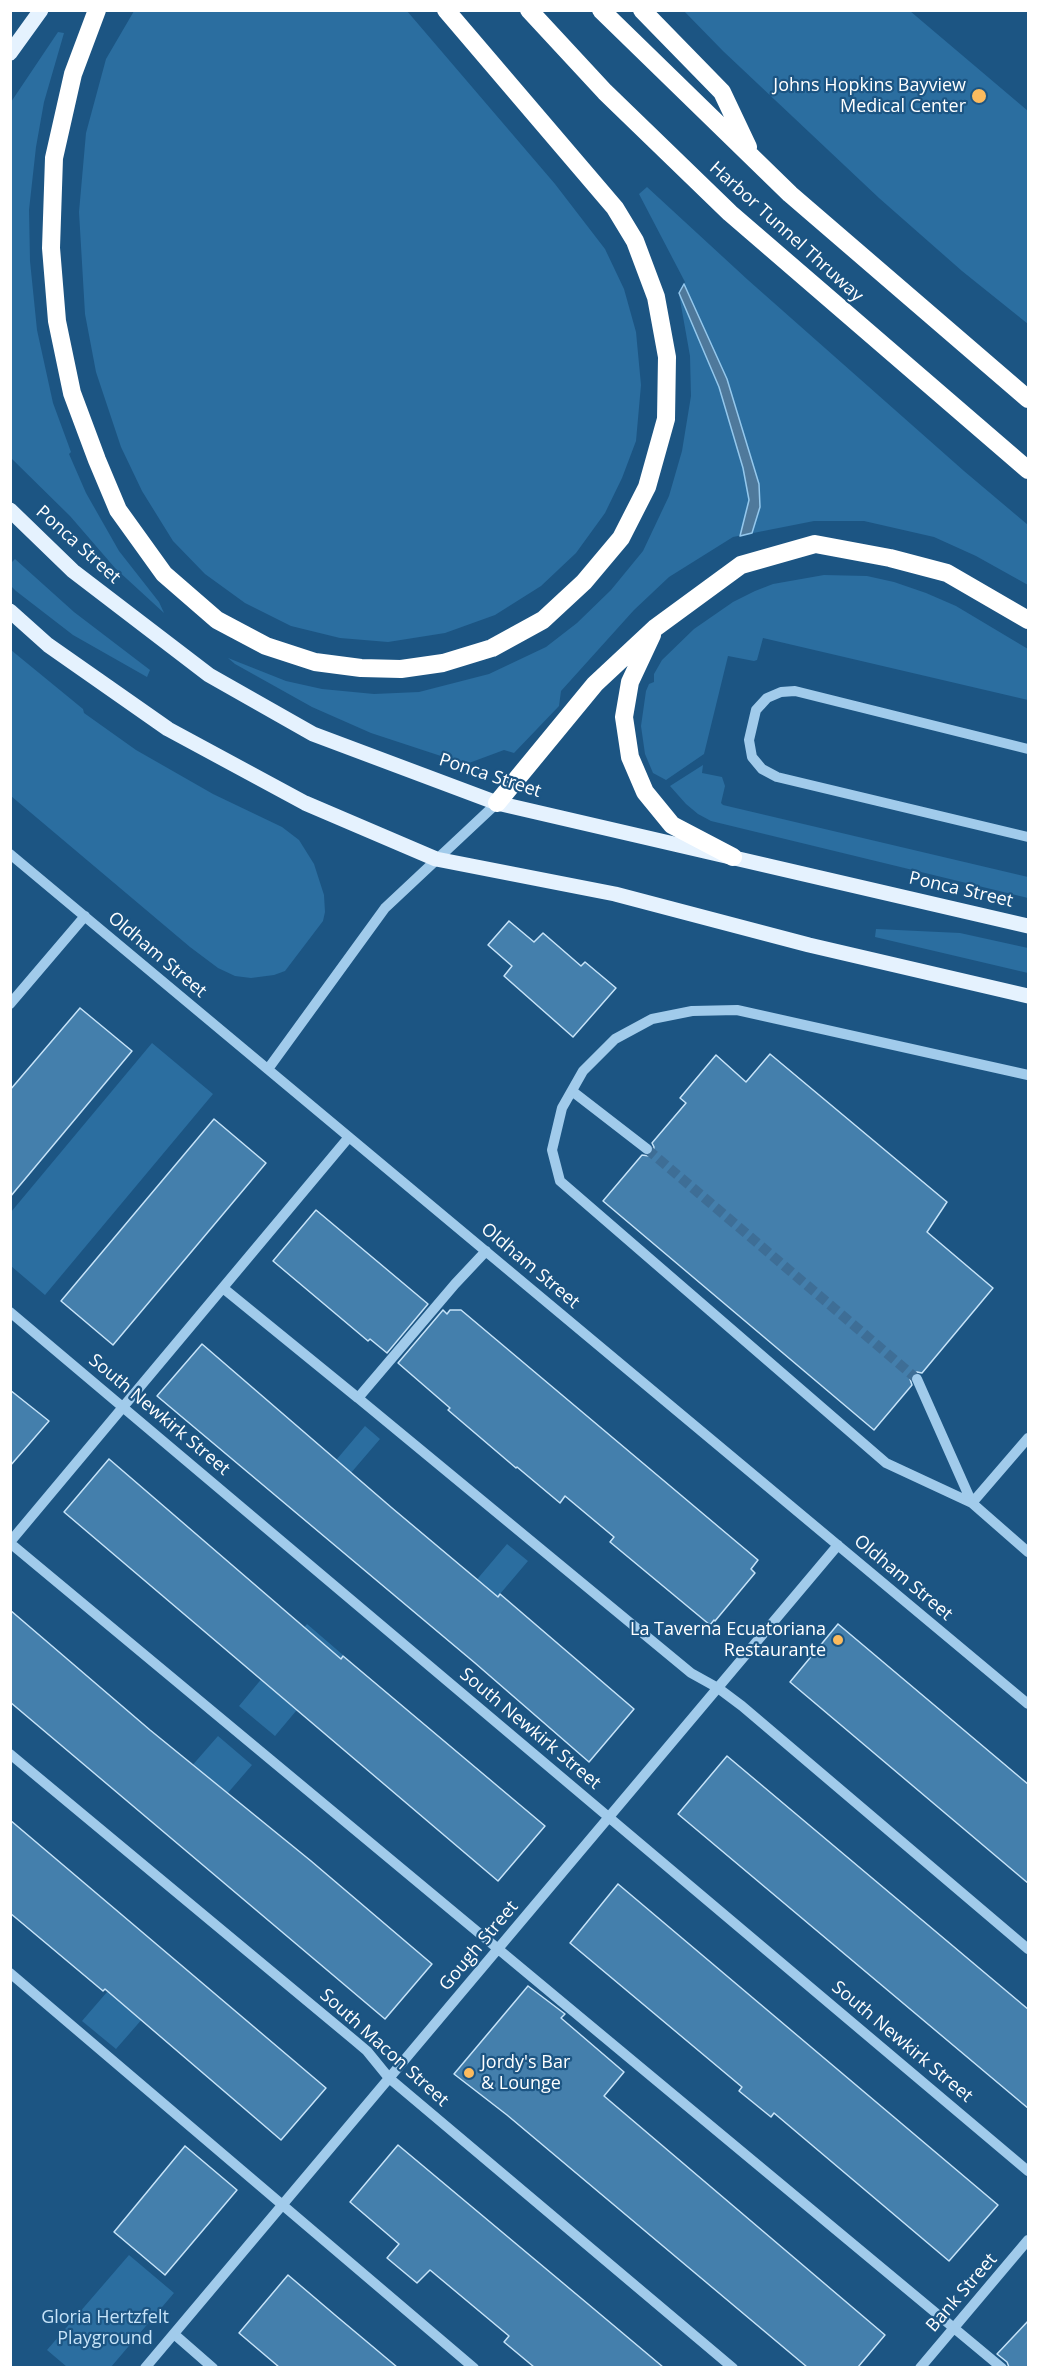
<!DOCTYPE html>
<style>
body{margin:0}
#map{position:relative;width:1039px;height:2378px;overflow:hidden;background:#1c5583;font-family:"Open Sans",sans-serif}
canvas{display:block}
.frame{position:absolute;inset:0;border:12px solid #fff;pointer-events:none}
</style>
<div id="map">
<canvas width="1039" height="2378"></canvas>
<div class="frame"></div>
</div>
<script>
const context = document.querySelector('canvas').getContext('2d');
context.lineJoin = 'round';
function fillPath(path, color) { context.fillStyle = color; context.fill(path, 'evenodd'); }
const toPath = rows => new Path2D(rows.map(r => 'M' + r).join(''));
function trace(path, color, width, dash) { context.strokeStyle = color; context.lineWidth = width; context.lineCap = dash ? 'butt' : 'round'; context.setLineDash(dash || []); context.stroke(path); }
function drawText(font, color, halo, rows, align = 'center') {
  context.font = font + ' "Open Sans",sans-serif'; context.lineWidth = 4.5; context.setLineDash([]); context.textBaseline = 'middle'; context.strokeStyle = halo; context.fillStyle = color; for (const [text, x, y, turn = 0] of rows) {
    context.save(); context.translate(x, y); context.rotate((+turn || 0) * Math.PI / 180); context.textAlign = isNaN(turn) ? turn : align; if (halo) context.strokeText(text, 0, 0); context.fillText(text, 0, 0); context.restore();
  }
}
fillPath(toPath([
 [134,11,407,11,555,184,605,249,624,289,636,332,641,385,636,441,622,478,605,513,576,553,541,586,495,615,445,633,388,642,340,638,291,626,245,603,205,574,173,541,142,491,121,447,96,372,85,314,79,212,86,133,106,59],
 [684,11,910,11,1028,111,1028,324,962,271,879,198,723,51],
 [58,32,64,33,44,102,36,147,29,210,30,261,37,330,53,403,71,452,69,454,86,493,119,551,159,602,164,613,115,568,70,516,11,458,11,102],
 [647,187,748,280,964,471,1028,525,1028,585,976,556,934,537,864,521,814,521,733,537,669,577,634,610,561,691,559,706,514,753,504,750,469,763,447,758,371,733,312,707,235,664,228,658,286,681,322,689,374,694,419,692,489,674,546,647,577,623,611,590,643,551,669,496,682,451,691,396,690,356,679,294,685,282,639,194],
 [15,559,74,612,150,670,147,677,73,635,16,591,11,586,11,563],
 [824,575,867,576,894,582,926,593,956,606,1028,649,1028,700,763,638,757,660,754,661,728,656,704,754,666,780,653,773,645,754,641,726,646,691,649,684,654,682,654,674,662,660,694,629,733,602,755,591,773,584],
 [11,650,83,709,84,713,136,750,213,794,282,827,299,840,314,864,324,895,325,912,323,921,285,971,274,975,251,978,235,976,218,968,190,947,11,796],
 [703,765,702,773,722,777,725,786,721,803,723,805,1028,877,1028,898,711,821,698,814,686,804,670,786],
 [876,929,960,933,1028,948,1028,973,875,937],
 [152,1043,213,1094,45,1295,11,1266,11,1212],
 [365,1426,380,1439,308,1523,293,1511],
 [507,1544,528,1561,455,1647,435,1629],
 [307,1624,343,1655,275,1736,239,1706],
 [218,1736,252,1765,182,1846,148,1816],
 [151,1941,185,1970,116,2049,82,2021],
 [129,2255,174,2293,111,2367,67,2367,47,2350]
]), '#2b6ea0');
const water = toPath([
 [684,284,727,379,759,484,760,507,752,533,740,536,749,500,743,468,719,387,679,293,684,284]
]);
fillPath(water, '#4f799b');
trace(water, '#94c8ed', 1.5);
const building = toPath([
 [509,921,534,942,543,933,581,966,585,962,616,988,573,1037,504,976,512,966,488,945,509,921],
 [80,1008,132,1051,10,1197,10,1090,80,1008],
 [770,1054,947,1202,927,1232,993,1288,922,1373,917,1372,911,1374,910,1379,912,1385,874,1430,603,1201,642,1155,649,1156,653,1153,654,1147,652,1143,686,1103,680,1098,716,1055,746,1082,770,1054],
 [214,1119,266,1163,113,1345,61,1301,214,1119],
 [316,1210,428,1304,387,1353,370,1339,368,1341,273,1261,316,1210],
 [443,1310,447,1314,450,1310,461,1310,758,1560,751,1569,755,1573,715,1621,714,1620,710,1625,610,1542,614,1537,565,1496,560,1503,517,1467,516,1468,448,1410,450,1408,398,1363,443,1310],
 [202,1344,392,1508,498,1597,500,1594,634,1709,589,1762,475,1663,157,1396,202,1344],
 [10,1390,49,1421,10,1466,10,1390],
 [109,1459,341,1659,343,1656,545,1826,498,1881,64,1512,109,1459],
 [10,1610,150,1730,311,1861,432,1964,385,2019,10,1702,10,1610],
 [838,1624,1029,1785,1029,1884,790,1682,838,1624],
 [727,1756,1029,2010,1029,2109,678,1814,727,1756],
 [10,1820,326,2088,281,2140,105,1989,103,1991,10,1913,10,1820],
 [618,1884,998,2205,949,2261,774,2113,771,2117,739,2091,742,2087,570,1943,618,1884],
 [528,1986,565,2014,561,2018,624,2072,604,2096,885,2335,858,2367,807,2367,507,2115,454,2074,528,1986],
 [398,2145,588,2304,663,2367,534,2367,504,2342,509,2336,430,2270,417,2283,387,2258,399,2244,350,2202,398,2145],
 [185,2146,237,2190,165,2275,114,2232,185,2146],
 [288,2275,335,2315,397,2367,279,2367,239,2333,288,2275],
 [1029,2320,1029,2367,1009,2367,1007,2362,997,2354,1029,2320]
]);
fillPath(building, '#447fac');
trace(building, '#c6e3f8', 1.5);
trace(toPath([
 [647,1149,917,1379]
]), '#3e6e96', 10, [10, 5]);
trace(toPath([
 [1028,749,795,691,781,692,767,698,756,710,749,740,752,757,762,769,777,777,1028,837],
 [10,854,1028,1704],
 [10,1004,85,916],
 [268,1069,385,908,497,803],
 [572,1091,647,1149],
 [486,1251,455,1284,358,1398,691,1673,718,1688,742,1706,1028,1949],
 [223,1288,358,1398],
 [10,1312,1028,2171],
 [917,1379,972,1503],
 [1028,1438,972,1503,1028,1552],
 [972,1503,886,1463,560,1181,552,1150,562,1108,583,1071,615,1039,652,1019,692,1011,737,1010,1028,1075],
 [10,1542,349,1137],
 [10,1543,1002,2368],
 [10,1754,354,2040,367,2051,389,2078,733,2368],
 [10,1973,474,2368],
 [174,2334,213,2368],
 [145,2368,838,1545],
 [920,2368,1028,2240]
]), '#a1cbeb', 10);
trace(toPath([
 [10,53,41,10],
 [10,510,73,571,209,675,313,734,497,803,1028,926],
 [10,611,48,645,168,729,305,803,436,859,615,894,809,945,1028,996]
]), '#e5f2fe', 15);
trace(toPath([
 [97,10,73,74,54,158,51,248,57,321,72,393,97,460,118,510,164,574,217,620,266,646,315,662,361,668,401,669,443,663,492,648,543,620,584,582,621,538,647,487,666,419,667,357,656,297,635,241,615,208,446,10],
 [529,10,605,92,730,213,1028,470],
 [601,10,790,194,1028,399],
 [642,10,722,92,748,147],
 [652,635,630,682,624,717,630,757,645,792,672,825,733,857],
 [497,803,595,684,655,628,741,565,815,544,890,558,947,573,1028,620]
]), '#fff', 18);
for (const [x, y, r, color] of [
 [979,96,8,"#fcbb5e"],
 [838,1640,6,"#fcbb5e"],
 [469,2073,6,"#fcbb5e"]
]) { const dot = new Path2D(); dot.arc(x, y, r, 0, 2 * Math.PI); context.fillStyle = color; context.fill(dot); trace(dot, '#1c5583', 2); }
drawText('18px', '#fff', '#1c5583', [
 ["Johns Hopkins Bayview",966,86],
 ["Medical Center",966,107],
 ["La Taverna Ecuatoriana",826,1630],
 ["Restaurante",826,1651],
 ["Jordy's Bar",481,2063,"left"],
 ["& Lounge",481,2084,"left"]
], 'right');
drawText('18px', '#fff', '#1c5583', [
 ["Harbor Tunnel Thruway",786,232,42],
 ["Ponca Street",78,545,42],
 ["Ponca Street",490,776,18],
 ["Ponca Street",961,890,13],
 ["Oldham Street",157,955,40],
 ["Oldham Street",530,1266,40],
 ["South Newkirk Street",159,1415,40],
 ["Oldham Street",903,1578,40],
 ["South Newkirk Street",530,1729,40],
 ["Gough Street",479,1946,-50],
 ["South Newkirk Street",902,2042,40],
 ["South Macon Street",384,2048,42],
 ["Bank Street",962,2293,-49]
]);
drawText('18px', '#c6e3f8', '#1c5583', [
 ["Gloria Hertzfelt",105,2318],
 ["Playground",105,2339]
]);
</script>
